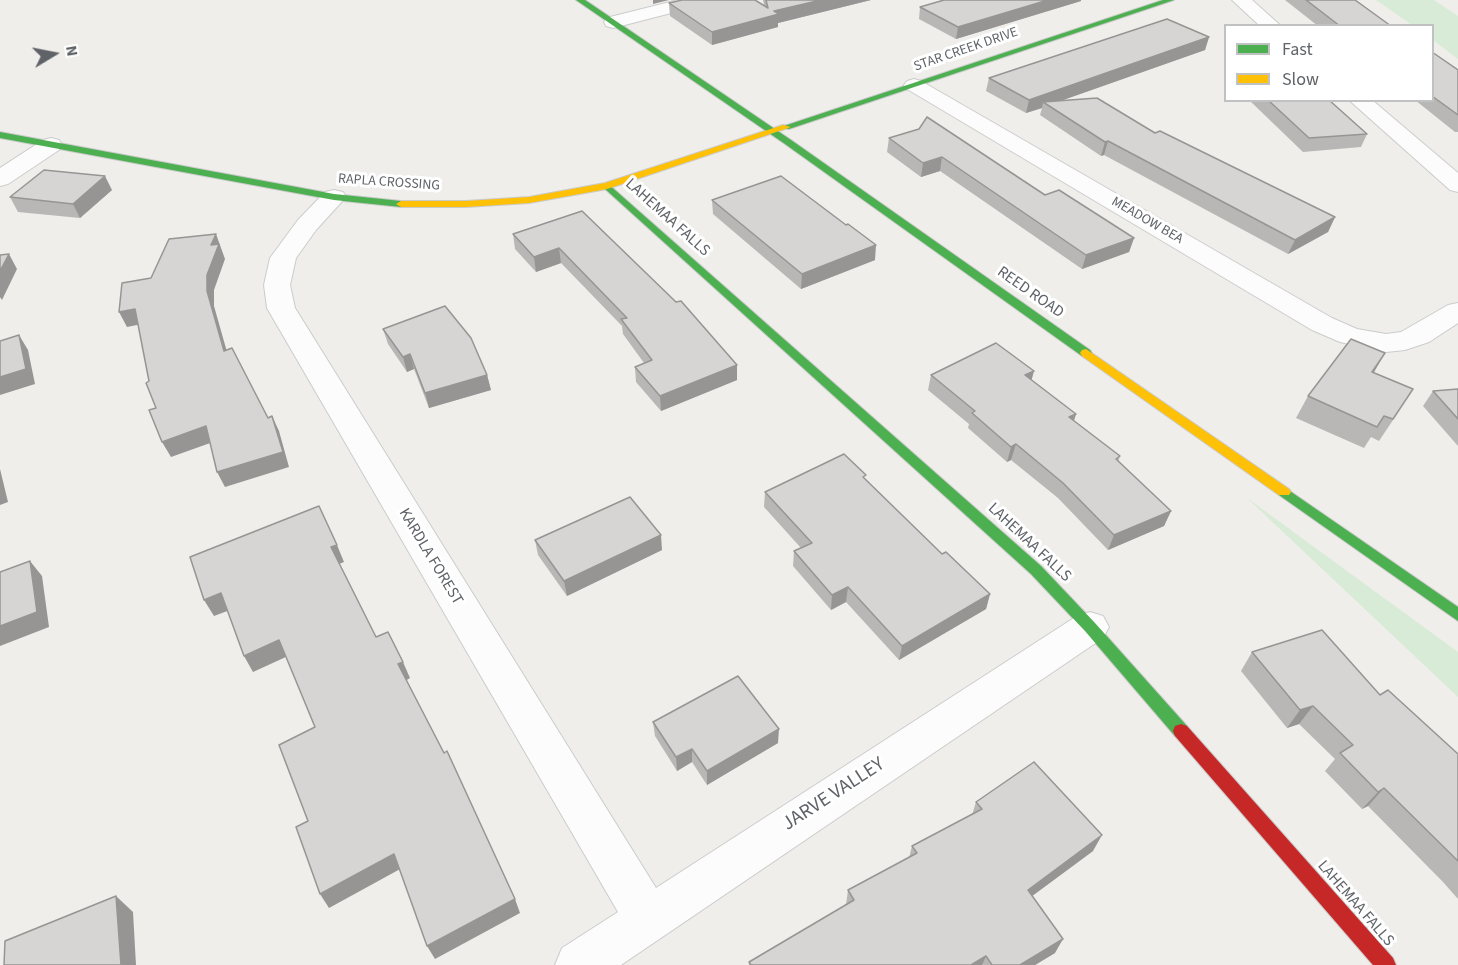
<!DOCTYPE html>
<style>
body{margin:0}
#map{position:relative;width:1458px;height:965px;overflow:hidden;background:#efeeea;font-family:"Source Sans 3",sans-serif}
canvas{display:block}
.legend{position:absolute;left:1224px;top:24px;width:210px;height:78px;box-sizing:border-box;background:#fff;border:2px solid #bfc1c3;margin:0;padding:8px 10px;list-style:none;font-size:18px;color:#5f6368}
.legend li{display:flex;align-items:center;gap:12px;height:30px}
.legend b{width:30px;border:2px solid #bfc1c3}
.north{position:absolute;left:24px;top:24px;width:60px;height:60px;-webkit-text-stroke:4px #fff;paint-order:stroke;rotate:80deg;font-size:16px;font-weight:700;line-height:24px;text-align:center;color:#5f6368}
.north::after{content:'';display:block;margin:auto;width:21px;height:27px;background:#5f6368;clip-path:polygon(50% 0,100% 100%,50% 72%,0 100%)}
</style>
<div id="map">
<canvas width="1458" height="965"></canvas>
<ul class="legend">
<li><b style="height:8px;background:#4caf50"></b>Fast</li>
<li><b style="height:8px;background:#ffc107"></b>Slow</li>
</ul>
<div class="north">N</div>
</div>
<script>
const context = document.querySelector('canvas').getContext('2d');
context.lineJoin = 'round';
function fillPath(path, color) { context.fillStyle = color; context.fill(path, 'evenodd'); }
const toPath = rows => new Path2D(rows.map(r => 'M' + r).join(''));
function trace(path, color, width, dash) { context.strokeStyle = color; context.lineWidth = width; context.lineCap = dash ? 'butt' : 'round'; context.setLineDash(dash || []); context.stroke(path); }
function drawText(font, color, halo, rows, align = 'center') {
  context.font = font + ' "Source Sans 3",sans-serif'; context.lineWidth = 6; context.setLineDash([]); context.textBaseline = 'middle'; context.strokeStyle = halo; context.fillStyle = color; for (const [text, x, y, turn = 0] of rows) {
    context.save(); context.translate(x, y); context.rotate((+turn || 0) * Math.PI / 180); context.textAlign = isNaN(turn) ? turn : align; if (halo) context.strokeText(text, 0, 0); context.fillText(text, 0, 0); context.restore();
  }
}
fillPath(toPath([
 [1376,0,1434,0,1458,16,1458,59,1433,40,1432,26,1412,25],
 [1247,498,1458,652,1458,697]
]), '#d8ebd6');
const street = toPath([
 [678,0,709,0,706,4,613,28,606,26,604,22,606,18,678,0],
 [1232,0,1252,0,1281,26,1260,26,1232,0],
 [914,79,921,81,1332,318,1357,329,1386,334,1401,332,1448,305,1458,303,1458,323,1429,342,1405,350,1386,352,1340,342,1312,330,907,89,904,85,907,81,914,79],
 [1349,100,1372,100,1458,173,1458,192,1450,190,1349,100],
 [51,138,59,140,62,145,59,150,8,184,0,186,0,168,43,140,51,138],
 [334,190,343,192,346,197,316,230,296,258,290,285,295,308,656,888,1077,616,1090,612,1103,616,1109,627,1103,638,621,965,555,965,562,948,618,912,267,308,264,285,270,258,298,220,325,192,334,190]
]);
const fast = toPath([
 [576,0,585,0,791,140,1090,350,1092,353,1090,356,1082,356,785,144,576,0],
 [1163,0,1174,0,789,129,781,127,1163,0],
 [0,132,334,194,401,201,406,204,401,207,334,200,0,138,0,132],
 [607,183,1041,566,1095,623,1187,726,1189,731,1187,736,1181,738,1175,736,1085,631,1031,574,604,188,602,186,607,183],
 [1284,487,1458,607,1458,621,1279,495,1277,492,1279,489,1284,487]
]);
const slow = toPath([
 [783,125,791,127,607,189,529,203,466,207,401,207,396,204,401,201,466,201,529,197,605,183,783,125],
 [1086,349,1289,489,1291,492,1289,495,1279,495,1082,356,1080,353,1082,350,1086,349]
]);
const jam = toPath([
 [1181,724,1187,726,1393,958,1396,965,1373,965,1175,736,1173,731,1175,726,1181,724]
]);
trace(street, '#cbcccc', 2);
trace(fast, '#cacacb', 2);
trace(slow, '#cacacb', 2);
trace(jam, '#cacacb', 2);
fillPath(street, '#fdfcfc');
fillPath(fast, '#4caf50');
fillPath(slow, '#ffc107');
fillPath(jam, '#c62828');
fillPath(toPath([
 [763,0,871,0,778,23,778,27,712,45,670,16,669,3,764,5],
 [1285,0,1355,0,1391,26,1318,26],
 [1081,1,956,39,919,19,920,7],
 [1209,37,1205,50,1063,100,1155,133,1335,217,1328,232,1288,254,1104,155,1101,156,1040,115,1042,108,1026,113,986,91,989,78],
 [1432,52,1458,70,1458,132,1455,132,1415,100,1432,100],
 [1249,100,1329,100,1367,134,1361,147,1303,152],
 [889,138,1045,195,1134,238,1129,252,1082,269,940,171,921,177,887,152],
 [112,190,80,218,18,212,10,197],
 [712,200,875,260,801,289,713,214],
 [582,211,737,365,737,380,661,411,636,382,635,367,644,363,623,334,622,326,561,263,536,272,515,249,513,234],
 [383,329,487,375,491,390,429,408,414,369,407,372,388,344],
 [1374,372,1399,411,1379,441,1371,437,1364,448,1296,418,1308,396],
 [931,375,1032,380,1076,414,1074,421,1120,456,1118,462,1171,511,1164,526,1108,550,1058,498,1011,460,1007,462,968,428,969,424,928,390],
 [1458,389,1458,446,1423,406,1433,391],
 [865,479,942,554,990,594,986,609,899,660,846,602,831,610,793,566,794,551,801,548,764,507,765,492],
 [535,540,662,550,567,596,538,555],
 [1252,652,1380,695,1458,754,1458,899,1443,882,1368,806,1362,809,1325,771,1335,759,1299,724,1287,728,1241,671],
 [653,722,778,743,707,785,692,762,677,771,655,736],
 [976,802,1093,851,1032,896,1055,953,1035,965,749,965,749,962,846,905,848,890,909,858,912,846,972,815]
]), '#b8b7b5');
fillPath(toPath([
 [653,0,669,0,653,4],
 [821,0,871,0,778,23,778,27,712,45,712,32,774,11],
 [1048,0,1081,0,1081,1,956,39,958,27],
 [1209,37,1205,50,1049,105,1043,102,1042,108,1026,113,1029,100],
 [1108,141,1104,155,1101,156,1105,142],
 [942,157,940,171,921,177,923,163],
 [105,176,112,190,80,218,73,204],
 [1335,217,1328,232,1288,254,1295,240],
 [216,234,225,259,214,290,214,306,231,366,224,351,207,291,207,275,211,245],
 [1134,238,1129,252,1082,269,1086,255],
 [876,245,875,260,801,289,802,274],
 [559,248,561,263,536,272,534,257],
 [9,254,17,269,2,300,0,297,0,271],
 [135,309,142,324,127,327,119,312],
 [19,335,28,350,35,384,0,395,0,377],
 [1385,353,1373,374,1372,372],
 [410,354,414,369,407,372,403,357],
 [737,365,737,380,661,411,660,396],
 [1034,371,1030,386,1025,375],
 [487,375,491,390,429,408,425,393],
 [1076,414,1071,429,1069,417],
 [272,416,279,431,289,467,225,487,217,472],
 [206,426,213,442,171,457,162,442],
 [1016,444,1011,460,1007,462,1011,447],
 [0,469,8,502,0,505],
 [1171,511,1164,526,1108,550,1114,535],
 [661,535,662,550,567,596,564,581],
 [337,545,344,562,339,564,331,547],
 [30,561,42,576,49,627,0,646,0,626],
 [848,587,846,602,831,610,832,595],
 [221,593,230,610,214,616,204,600],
 [990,594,986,609,899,660,902,646],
 [279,640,288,656,253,672,244,656],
 [403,662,410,678,405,681,398,664],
 [1313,706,1299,724,1287,728,1300,710],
 [779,729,778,743,707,785,707,771],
 [692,749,692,762,677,771,676,757],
 [1384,788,1368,806,1362,809,1378,792],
 [1102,835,1093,851,1020,905,1028,890],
 [394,854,402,868,329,908,320,894],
 [116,896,133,912,136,965,121,965],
 [515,899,520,913,435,959,427,946],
 [1063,939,1055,953,1035,965,1020,965],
 [986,956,982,965,971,965]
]), '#969594');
const building = toPath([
 [682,0,755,0,768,8,766,0,821,0,774,11,779,14,712,32,669,3,682,0],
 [944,0,1048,0,958,27,920,7,944,0],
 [1306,0,1355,0,1391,26,1340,26,1306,0],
 [1167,19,1209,37,1029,100,989,78,1167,19],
 [1432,52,1458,70,1458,115,1432,96,1432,52],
 [1097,98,1155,133,1160,131,1335,217,1295,240,1108,141,1105,142,1043,102,1097,98],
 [1268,100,1329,100,1367,134,1309,138,1268,100],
 [927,117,1045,195,1059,190,1134,238,1086,255,942,157,923,163,889,138,919,129,927,117],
 [44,170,105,176,73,204,10,197,44,170],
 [781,176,846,225,848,224,876,245,802,274,712,200,781,176],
 [582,211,676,302,681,301,737,365,660,396,635,367,652,360,621,319,627,318,559,248,534,257,513,234,582,211],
 [216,234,211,245,219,244,207,275,207,291,224,351,232,348,268,418,272,416,283,452,217,472,206,426,162,442,149,410,156,408,146,383,149,381,135,309,119,312,122,283,151,278,169,239,216,234],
 [9,254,0,271,0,255,9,254],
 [445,306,471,338,487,375,425,393,410,354,403,357,383,329,445,306],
 [19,335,26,369,0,377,0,341,19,335],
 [1351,339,1385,353,1372,372,1413,389,1393,419,1384,416,1377,427,1308,396,1351,339],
 [996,343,1034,371,1025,375,1076,414,1069,417,1120,456,1116,459,1171,511,1114,535,1063,483,1016,444,1011,447,972,413,975,411,931,375,996,343],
 [1458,389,1458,419,1433,391,1458,389],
 [844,454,866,475,863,477,942,554,946,552,990,594,902,646,848,587,832,595,794,551,812,543,765,492,844,454],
 [630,497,661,535,564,581,535,540,630,497],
 [319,506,337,545,331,547,376,637,388,632,403,662,398,664,444,753,447,751,515,899,427,946,394,854,320,894,296,827,308,821,279,745,315,727,279,640,244,656,221,593,204,600,190,557,319,506],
 [30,561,37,612,0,626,0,572,30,561],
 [1322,630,1380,695,1388,690,1458,754,1458,861,1384,788,1378,792,1340,753,1353,745,1313,706,1300,710,1252,652,1322,630],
 [738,676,779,729,707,771,692,749,676,757,653,722,738,676],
 [1034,762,1102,835,1028,890,1063,939,1020,965,992,965,986,956,971,965,751,965,749,962,854,900,848,890,917,853,912,846,982,809,976,802,1034,762],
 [116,896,121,965,4,965,5,941,116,896]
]);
fillPath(building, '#d6d5d3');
trace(building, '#969594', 1.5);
drawText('14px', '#5f6368', '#fff', [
 ["STAR CREEK DRIVE",966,50,-19],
 ["RAPLA CROSSING",389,183,4],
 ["MEADOW BEA",1147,221,30]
]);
drawText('16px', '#5f6368', '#fff', [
 ["LAHEMAA FALLS",667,218,42],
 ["REED ROAD",1030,293,35],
 ["LAHEMAA FALLS",1029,543,43],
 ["KARDLA FOREST",430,557,59],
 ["LAHEMAA FALLS",1355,904,49]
]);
drawText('20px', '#5f6368', '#fff', [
 ["JARVE VALLEY",834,795,-33]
]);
</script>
